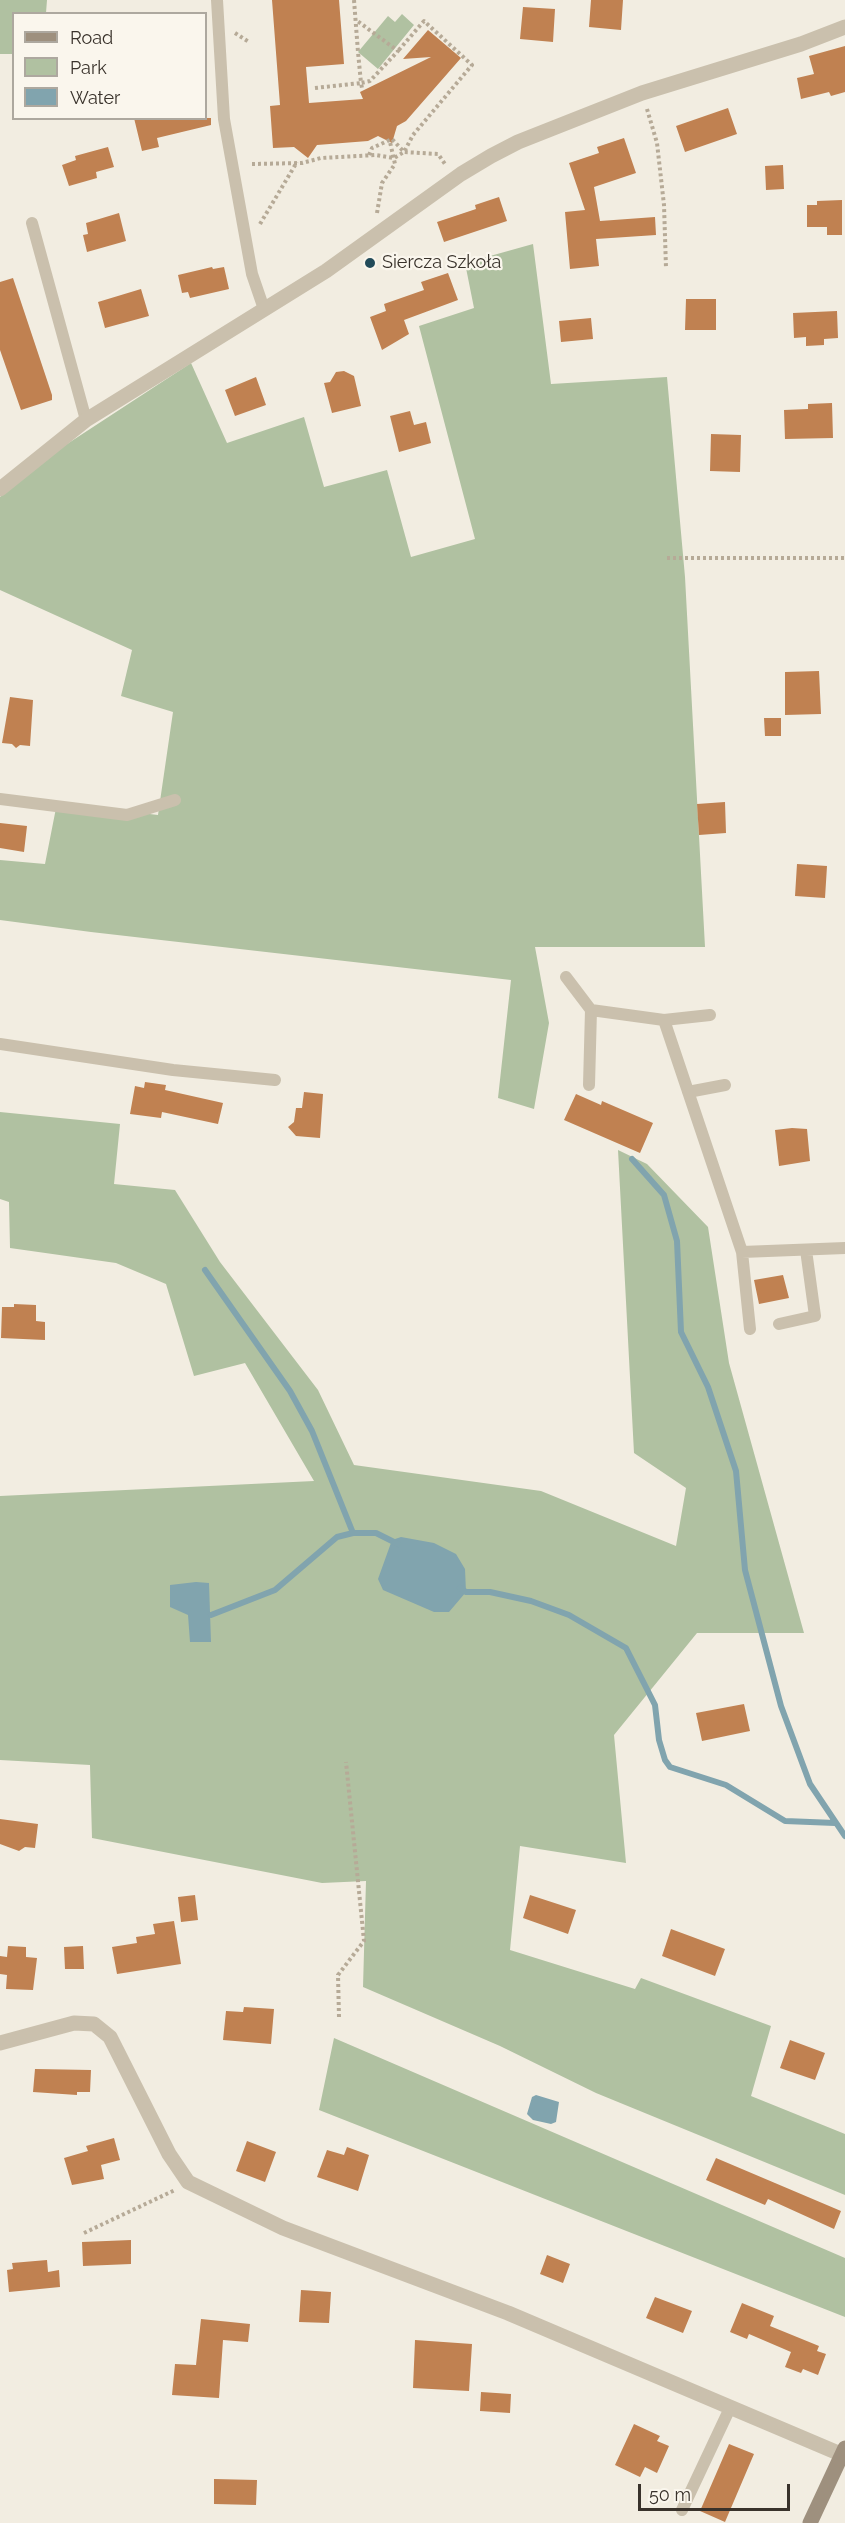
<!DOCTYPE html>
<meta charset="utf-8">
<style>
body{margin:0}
#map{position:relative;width:845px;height:2523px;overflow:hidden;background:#f2ede1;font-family:Raleway,sans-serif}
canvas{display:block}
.legend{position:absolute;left:12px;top:12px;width:195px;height:108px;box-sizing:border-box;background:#faf6ed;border:2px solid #ada89f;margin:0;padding:8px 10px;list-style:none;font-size:18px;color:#39322b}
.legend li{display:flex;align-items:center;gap:12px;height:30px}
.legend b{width:30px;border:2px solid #ada89f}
.scale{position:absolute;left:638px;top:2484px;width:152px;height:27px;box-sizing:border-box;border:3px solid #39322b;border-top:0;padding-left:8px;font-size:18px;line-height:21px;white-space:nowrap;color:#39322b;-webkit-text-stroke:4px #faf6ed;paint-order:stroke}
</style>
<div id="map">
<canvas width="845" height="2523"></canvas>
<ul class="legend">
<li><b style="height:8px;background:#9e907e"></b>Road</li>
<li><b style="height:16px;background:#b0c1a1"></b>Park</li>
<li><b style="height:16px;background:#81a4ae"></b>Water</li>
</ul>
<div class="scale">50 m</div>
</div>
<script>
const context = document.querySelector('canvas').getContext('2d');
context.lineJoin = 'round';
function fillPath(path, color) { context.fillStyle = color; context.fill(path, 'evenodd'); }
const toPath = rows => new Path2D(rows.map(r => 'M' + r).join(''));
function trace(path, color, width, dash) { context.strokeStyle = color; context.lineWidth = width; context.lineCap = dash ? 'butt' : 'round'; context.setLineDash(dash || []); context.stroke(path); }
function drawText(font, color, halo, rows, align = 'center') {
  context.font = font + ' Raleway,sans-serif'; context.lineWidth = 4.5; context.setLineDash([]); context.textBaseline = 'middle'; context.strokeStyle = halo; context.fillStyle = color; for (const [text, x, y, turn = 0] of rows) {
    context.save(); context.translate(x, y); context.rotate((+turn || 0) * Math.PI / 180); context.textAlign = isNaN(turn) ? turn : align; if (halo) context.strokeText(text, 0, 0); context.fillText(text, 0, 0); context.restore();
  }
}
fillPath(toPath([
 [0,0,47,0,46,13,14,14,13,54,0,54],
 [402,14,414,25,378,69,358,52,388,16,395,22],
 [533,244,551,384,667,377,685,577,705,947,535,947,549,1023,534,1109,498,1098,511,980,91,932,0,920,0,860,45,864,57,803,158,815,173,712,121,696,132,650,0,590,0,497,38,463,191,363,227,443,304,417,324,487,387,470,411,557,475,539,419,326,474,308,465,263],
 [0,1112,120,1124,114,1184,175,1190,220,1262,318,1390,354,1465,541,1491,676,1546,686,1488,634,1453,618,1150,647,1164,708,1227,729,1363,804,1633,697,1633,614,1735,626,1863,520,1846,510,1950,635,1989,641,1978,771,2026,751,2096,845,2134,845,2195,596,2093,500,2046,363,1987,366,1881,322,1883,92,1838,90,1765,0,1760,0,1496,314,1481,245,1363,194,1376,166,1284,116,1263,10,1248,9,1202,0,1199],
 [334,2038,845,2258,845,2317,319,2110]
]), '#b0c1a1');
fillPath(toPath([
 [401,1537,434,1543,456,1554,465,1569,466,1592,449,1612,434,1612,383,1590,378,1579,392,1540],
 [196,1582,209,1583,211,1642,190,1642,188,1615,170,1607,170,1585],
 [536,2095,559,2102,556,2122,551,2124,533,2120,527,2114,532,2097]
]), '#81a4ae');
trace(toPath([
 [632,1159,664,1195,677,1241,681,1332,708,1387,736,1471,745,1570,781,1706,810,1784,845,1836],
 [205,1270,290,1391,312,1431,353,1533],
 [460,1588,466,1592,490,1592,531,1601,569,1615,626,1648,655,1705,659,1740,665,1760,670,1767,726,1785,785,1821,835,1823],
 [211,1615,275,1590,337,1537,353,1533,376,1533,398,1544]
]), '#81a4ae', 6);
fillPath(toPath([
 [272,0,339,0,344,64,306,67,309,103,363,99,360,92,431,57,403,59,428,30,461,58,406,121,397,126,392,143,378,136,368,141,317,145,308,158,294,147,273,148,270,106,280,105],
 [591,0,623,0,621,30,589,27],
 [523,7,555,9,553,42,520,39],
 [845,46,845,92,831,96,829,92,801,99,797,78,814,74,809,56],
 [728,108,737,134,685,152,676,126],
 [134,118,211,118,211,125,157,138,159,147,142,151],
 [624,138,636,173,594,187,600,221,655,217,656,235,596,239,599,266,570,269,565,212,585,210,569,163,599,153,597,147],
 [108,147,114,167,96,172,97,178,69,186,62,165,76,160,75,156],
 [783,165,784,189,766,190,765,166],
 [499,197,507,221,444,242,437,222,476,209,475,205],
 [842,200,842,235,827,235,827,227,807,227,807,205,817,205,817,201],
 [119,213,126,241,87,252,83,235,88,234,86,223],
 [212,267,213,269,224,267,229,289,190,298,188,292,182,293,178,275],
 [448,273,458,300,404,320,409,334,382,350,370,317,386,311,384,304,424,290,421,282],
 [13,278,52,395,52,400,21,410,0,350,0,282],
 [141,289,149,316,105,328,98,302],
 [686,299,716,299,716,330,685,330],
 [837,311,838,338,824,339,824,345,806,346,806,337,794,338,793,313],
 [591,318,593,339,561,342,559,321],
 [344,371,354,376,361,406,332,413,324,383,330,382,336,372],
 [256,377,266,405,235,416,225,390],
 [832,403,833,438,785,439,784,410,808,409,808,404],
 [410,411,414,425,426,422,431,443,399,452,390,416],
 [711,434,741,435,740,472,710,471],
 [819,671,821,714,785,715,785,672],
 [10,697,33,700,30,746,20,745,16,748,12,744,2,743],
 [764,718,781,718,781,736,765,736],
 [725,802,726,833,699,835,697,804],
 [0,823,27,826,24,852,0,848],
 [797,864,827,866,825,898,795,896],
 [145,1082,166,1085,165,1090,223,1103,218,1124,162,1112,161,1118,130,1114,135,1086,144,1088],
 [304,1092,323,1094,320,1138,296,1136,288,1127,294,1122,296,1108,302,1108],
 [576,1094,601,1105,602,1101,653,1123,640,1153,564,1120],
 [792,1128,807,1129,810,1161,779,1166,775,1130],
 [783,1275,789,1298,759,1304,754,1280],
 [14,1304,36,1305,36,1321,45,1322,45,1340,1,1338,2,1307,14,1307],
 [744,1704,750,1731,702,1741,696,1713],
 [0,1819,38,1824,35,1848,25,1847,19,1851,0,1844],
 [195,1895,198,1920,181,1922,178,1897],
 [530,1895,576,1910,568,1934,523,1918],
 [174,1921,181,1964,117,1974,112,1947,137,1943,136,1937,155,1934,153,1924],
 [671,1929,725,1949,715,1976,662,1956],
 [8,1946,26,1947,26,1957,37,1958,33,1990,6,1989,7,1975,0,1974,0,1956,7,1957],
 [83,1946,84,1969,65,1969,64,1947],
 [244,2007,274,2009,271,2044,223,2040,226,2011,243,2012],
 [790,2040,825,2053,815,2080,780,2068],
 [35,2069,91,2070,90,2092,77,2092,77,2095,33,2092],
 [114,2138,120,2160,101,2165,104,2179,72,2185,64,2158,88,2151,86,2146],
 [247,2141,276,2152,265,2182,236,2171],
 [347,2147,369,2155,358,2191,317,2177,327,2150,344,2155],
 [716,2158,841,2211,834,2229,768,2199,765,2205,706,2180],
 [131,2240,131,2264,83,2266,82,2242],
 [547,2255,570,2264,563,2283,540,2274],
 [47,2260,48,2272,59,2270,60,2287,9,2292,7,2270,13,2269,12,2263],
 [301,2290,331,2292,329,2323,299,2322],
 [655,2297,692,2311,683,2333,646,2318],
 [742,2303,774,2316,770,2326,819,2346,817,2351,826,2354,818,2375,803,2369,801,2373,785,2367,791,2352,749,2334,747,2339,730,2332],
 [201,2319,250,2324,248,2342,223,2340,219,2398,172,2395,175,2364,196,2365],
 [415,2340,472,2344,469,2391,413,2388],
 [481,2392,511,2394,510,2413,480,2411],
 [634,2424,660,2436,657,2441,669,2446,657,2473,645,2467,640,2477,615,2465],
 [729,2444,754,2454,725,2522,700,2511],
 [214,2479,257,2480,256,2505,214,2504]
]), '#c08151');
trace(toPath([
 [354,0,358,52,361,83,370,81,398,51,356,20],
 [235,33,249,42],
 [315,88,361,83,362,88],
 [647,109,657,143,664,205,666,268],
 [369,155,372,148,392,139,404,152,438,154,445,164],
 [252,164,302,163,321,158,376,155,394,158,404,152,413,135,472,65,424,21,398,51],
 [377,213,382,183,395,164,390,142],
 [260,224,297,162],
 [667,558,845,558],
 [339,2017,338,1975,364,1941,346,1762],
 [84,2233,175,2190]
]), '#b6aa97', 4, [3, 3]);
trace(toPath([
 [217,0,224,119,252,274,264,309],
 [32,223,86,420],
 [0,799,127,815,175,800],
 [566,977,591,1010],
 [664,1020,710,1015],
 [0,1044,173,1070,275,1080],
 [589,1085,591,1010,664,1020,742,1252,845,1248],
 [688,1092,725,1085],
 [742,1252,750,1329],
 [779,1324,815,1316,806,1250],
 [682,2510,730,2408]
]), '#cac0ad', 12);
trace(toPath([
 [0,489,86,420,326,271,461,174,491,156,518,142,642,93,801,44,845,27],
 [0,2043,74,2023,94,2024,110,2037,169,2154,188,2182,283,2228,508,2313,843,2455]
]), '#cac0ad', 15);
trace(toPath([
 [810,2523,845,2448]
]), '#9e907e', 15);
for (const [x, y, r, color] of [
 [370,263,6,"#224b59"]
]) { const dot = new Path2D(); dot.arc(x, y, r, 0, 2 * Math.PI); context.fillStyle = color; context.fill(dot); trace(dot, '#faf6ed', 2); }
drawText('18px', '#39322b', '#faf6ed', [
 ["Siercza Szkoła",382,263]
], 'left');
</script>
